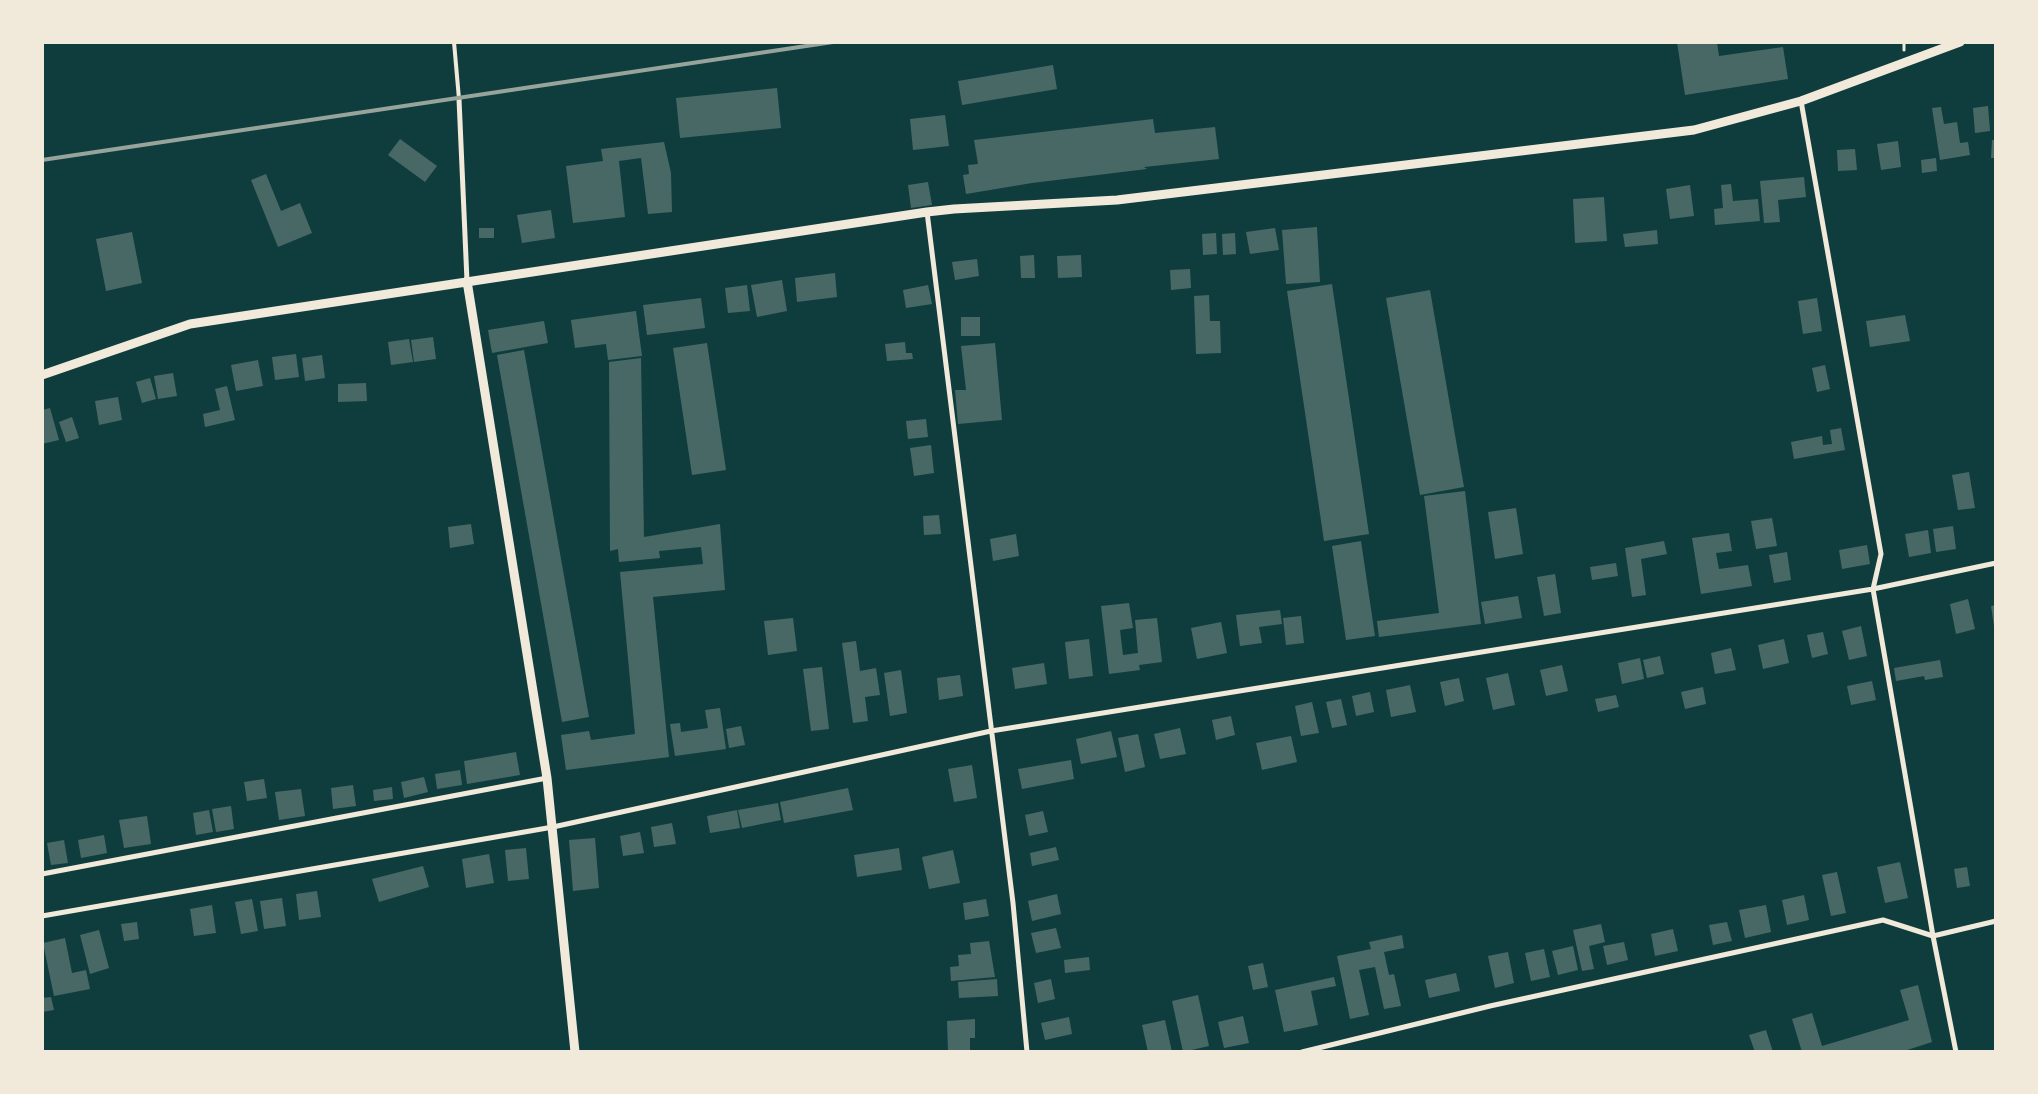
<!DOCTYPE html>
<style>
body{margin:0}
#map{position:relative;width:2038px;height:1094px;overflow:hidden;background:#0f3d3e;font-family:"Crimson Pro",serif}
canvas{display:block}
.frame{position:absolute;inset:0;border:44px solid #f1e9da;pointer-events:none}
</style>
<div id="map">
<canvas width="2038" height="1094"></canvas>
<div class="frame"></div>
</div>
<script>
const context = document.querySelector('canvas').getContext('2d');
context.lineJoin = 'round';
function fillPath(path, color) { context.fillStyle = color; context.fill(path, 'evenodd'); }
const toPath = rows => new Path2D(rows.map(r => 'M' + r).join(''));
function trace(path, color, width, dash) { context.strokeStyle = color; context.lineWidth = width; context.lineCap = dash ? 'butt' : 'round'; context.setLineDash(dash || []); context.stroke(path); }
fillPath(toPath([
 [1677,42,1717,42,1719,56,1783,47,1788,79,1685,95],
 [1053,65,1057,89,962,105,958,81],
 [777,88,781,128,680,138,676,98],
 [1988,106,1990,131,1975,133,1973,108],
 [1941,107,1944,124,1957,122,1960,143,1968,142,1970,155,1940,160,1932,108],
 [945,115,949,146,913,150,910,119],
 [1153,119,1155,133,1215,127,1219,159,1144,167,1147,169,1032,183,966,194,963,175,969,174,968,165,978,164,974,140],
 [400,139,437,166,425,182,388,155],
 [1992,140,1996,140,1996,158,1991,158],
 [1898,141,1901,167,1881,170,1877,144],
 [664,142,671,173,672,212,648,214,641,158,619,161,625,217,573,223,566,166,603,161,601,149],
 [1855,149,1857,170,1838,171,1837,150],
 [1936,158,1937,171,1922,173,1921,160],
 [266,174,281,211,300,203,312,233,278,247,251,180],
 [1804,177,1806,197,1778,200,1780,222,1764,223,1760,181],
 [928,182,932,205,911,208,908,185],
 [1731,184,1733,201,1758,199,1760,221,1715,225,1714,209,1723,208,1721,185],
 [1690,185,1694,216,1670,219,1666,189],
 [1604,197,1607,241,1575,243,1573,199],
 [551,210,555,238,522,243,517,215],
 [1317,227,1320,282,1286,284,1282,230],
 [479,228,494,228,494,238,479,238],
 [1275,228,1279,250,1250,254,1246,232],
 [1657,230,1658,244,1625,247,1623,234],
 [132,232,142,283,106,291,96,239],
 [1216,233,1217,254,1203,255,1202,234],
 [1235,233,1236,254,1223,255,1222,234],
 [1034,255,1035,278,1021,278,1020,256],
 [1081,255,1082,277,1058,278,1057,256],
 [977,259,979,276,955,280,952,262],
 [1190,269,1191,288,1171,290,1170,270],
 [835,273,837,297,797,302,795,278],
 [782,280,787,311,757,317,751,285],
 [1332,284,1369,534,1324,541,1287,291],
 [747,285,750,311,728,313,725,288],
 [928,285,932,304,906,308,903,290],
 [1430,290,1464,487,1420,495,1386,298],
 [1209,295,1210,321,1220,321,1221,353,1196,354,1194,296],
 [701,298,705,328,647,335,643,305],
 [1817,298,1822,331,1803,334,1798,301],
 [636,311,642,356,608,360,606,344,575,348,571,320],
 [1905,315,1910,341,1870,347,1866,321],
 [961,317,980,317,980,336,961,336],
 [544,321,548,343,492,353,488,330],
 [433,337,436,359,414,362,411,340],
 [409,339,413,362,391,365,388,342],
 [905,342,906,353,912,353,913,359,887,361,885,344],
 [707,343,726,470,692,475,673,348],
 [995,343,1002,420,958,424,955,390,966,390,961,346],
 [524,350,589,717,562,722,497,355],
 [296,354,299,377,275,380,272,357],
 [322,355,325,378,305,381,302,358],
 [641,358,644,537,720,524,725,590,653,597,669,757,566,770,561,735,589,731,591,740,635,734,620,572,703,564,701,547,659,551,660,558,619,562,618,549,610,551,609,362],
 [258,360,263,386,236,391,231,365],
 [1825,365,1830,389,1817,392,1812,368],
 [173,373,177,396,158,399,154,376],
 [150,378,156,399,142,403,136,382],
 [366,383,367,401,338,402,338,384],
 [227,386,235,420,205,427,203,414,220,410,215,389],
 [118,397,122,420,99,425,95,401],
 [50,408,59,440,42,444,42,410],
 [72,417,79,438,66,442,59,422],
 [926,419,928,437,908,439,906,421],
 [1841,428,1845,450,1794,459,1791,442,1822,436,1823,445,1832,444,1830,430],
 [931,445,934,473,914,476,910,448],
 [1969,472,1975,508,1958,510,1952,475],
 [1465,491,1481,624,1379,637,1377,621,1439,613,1424,496],
 [1516,508,1523,554,1495,559,1488,512],
 [939,515,941,534,924,535,923,516],
 [1772,518,1777,546,1756,549,1751,521],
 [471,524,474,544,450,548,448,527],
 [1953,526,1956,549,1936,552,1933,529],
 [1928,530,1931,553,1909,557,1905,534],
 [1729,533,1732,551,1716,553,1719,569,1748,565,1752,586,1701,594,1692,538],
 [1016,534,1019,556,993,561,990,539],
 [1361,541,1375,636,1346,640,1332,546],
 [1664,541,1667,554,1641,559,1646,595,1632,597,1625,548],
 [1867,545,1870,564,1842,569,1839,550],
 [1787,552,1791,580,1774,583,1769,555],
 [1616,563,1618,576,1592,580,1590,567],
 [1555,574,1561,613,1544,616,1537,577],
 [1518,596,1522,618,1485,624,1481,602],
 [1968,599,1975,629,1956,634,1950,604],
 [1129,603,1133,628,1120,630,1123,655,1138,653,1135,620,1157,618,1162,662,1139,665,1140,670,1109,674,1101,606],
 [1996,605,1996,626,1994,626,1991,606],
 [1280,610,1282,624,1259,627,1262,643,1240,646,1236,615],
 [1301,616,1304,643,1286,645,1283,618],
 [793,618,797,651,768,655,764,621],
 [1221,622,1227,653,1197,659,1191,628],
 [1861,626,1867,656,1849,660,1842,631],
 [1823,632,1828,654,1812,658,1807,635],
 [1089,639,1093,676,1069,679,1065,642],
 [1784,639,1789,663,1763,669,1758,645],
 [856,641,860,671,876,668,880,695,865,697,868,721,853,723,842,643],
 [1731,648,1736,670,1715,674,1711,653],
 [1660,656,1664,674,1647,678,1643,660],
 [1640,658,1644,679,1622,684,1618,663],
 [1940,660,1943,677,1925,680,1924,676,1896,681,1894,668],
 [1044,663,1047,684,1015,689,1012,668],
 [1562,665,1568,691,1546,696,1540,670],
 [822,667,829,729,811,731,803,669],
 [901,670,907,713,890,716,884,673],
 [1508,673,1515,705,1493,710,1486,678],
 [960,675,963,696,939,700,937,678],
 [1459,678,1464,701,1445,706,1440,682],
 [1872,681,1876,700,1851,705,1847,686],
 [1410,685,1416,712,1391,717,1386,690],
 [1703,687,1706,704,1685,709,1681,692],
 [1370,692,1374,712,1356,716,1352,696],
 [1616,695,1619,707,1598,712,1595,699],
 [1341,699,1347,725,1332,728,1326,702],
 [1312,702,1319,733,1301,736,1295,706],
 [720,708,726,749,675,756,670,724,680,723,681,732,708,728,705,710],
 [1231,716,1235,735,1216,740,1212,720],
 [741,726,745,745,729,748,726,729],
 [1180,728,1186,754,1160,759,1154,734],
 [1111,731,1117,757,1081,764,1076,739],
 [1138,734,1145,767,1125,772,1118,738],
 [1291,736,1297,762,1262,770,1256,743],
 [516,752,520,775,467,784,464,761],
 [1071,760,1074,779,1022,789,1018,769],
 [972,765,977,798,954,802,948,769],
 [460,770,462,785,437,789,435,774],
 [424,777,428,792,404,798,401,782],
 [264,779,267,798,247,801,244,782],
 [353,785,356,806,333,809,331,788],
 [392,787,393,799,374,801,373,790],
 [848,788,853,810,784,823,780,802],
 [301,789,305,816,279,820,275,792],
 [778,803,781,820,742,828,738,810],
 [231,806,234,829,216,832,212,809],
 [209,810,213,832,196,835,193,813],
 [737,810,740,828,710,833,707,816],
 [1043,811,1048,832,1029,836,1025,815],
 [147,816,151,844,124,848,119,820],
 [672,823,676,844,654,847,651,827],
 [640,832,644,853,623,856,620,836],
 [104,835,107,853,81,858,78,840],
 [595,838,599,888,573,891,569,840],
 [64,840,68,863,51,865,47,843],
 [1056,847,1059,860,1032,866,1030,853],
 [526,848,529,879,508,881,505,850],
 [899,848,902,870,857,877,854,855],
 [953,850,960,883,929,889,922,857],
 [489,854,494,883,466,888,462,859],
 [1900,862,1908,898,1885,903,1877,867],
 [423,866,429,887,379,902,372,879],
 [1967,867,1970,886,1957,888,1954,869],
 [1837,872,1846,913,1831,916,1822,875],
 [317,891,321,917,299,920,296,894],
 [1057,894,1061,914,1032,921,1028,901],
 [1804,895,1809,920,1787,925,1782,900],
 [282,898,286,926,264,929,260,901],
 [252,899,258,931,241,934,235,902],
 [986,899,989,916,965,920,963,903],
 [212,905,216,933,194,936,190,909],
 [1766,905,1771,932,1745,938,1739,910],
 [137,922,139,939,124,941,121,924],
 [1727,922,1732,941,1713,945,1709,925],
 [1601,924,1605,942,1589,946,1594,969,1582,971,1573,930],
 [1056,928,1061,948,1036,953,1031,933],
 [1673,929,1678,951,1655,956,1651,934],
 [99,930,109,968,90,974,80,935],
 [1402,935,1404,948,1384,952,1389,975,1394,974,1401,1006,1384,1009,1375,967,1359,970,1369,1015,1350,1019,1337,956,1371,949,1369,942],
 [65,938,72,973,86,970,90,989,54,996,43,943],
 [989,941,995,977,951,981,950,967,959,966,958,955,971,954,970,943],
 [1624,942,1628,960,1607,965,1603,946],
 [1573,946,1578,970,1558,975,1552,951],
 [1544,949,1550,977,1531,981,1525,953],
 [1508,952,1514,983,1495,988,1488,956],
 [1089,957,1090,970,1065,973,1064,960],
 [1263,963,1268,987,1253,990,1248,966],
 [1456,973,1460,991,1429,998,1425,980],
 [1334,977,1336,986,1311,991,1318,1025,1284,1032,1275,990],
 [997,979,998,996,959,998,958,982],
 [1051,979,1055,999,1038,1003,1034,983],
 [1918,985,1932,1042,1901,1052,1802,1052,1792,1019,1812,1013,1822,1046,1909,1020,1900,990],
 [1198,995,1209,1046,1183,1052,1172,1001],
 [51,997,54,1010,42,1012,42,998],
 [1243,1016,1249,1043,1224,1048,1218,1022],
 [1069,1017,1072,1034,1045,1040,1041,1023],
 [975,1019,975,1038,970,1038,970,1052,948,1052,947,1021],
 [1165,1020,1172,1052,1148,1052,1142,1025],
 [1766,1030,1773,1052,1755,1052,1749,1035]
]), '#486865');
trace(toPath([
 [1904,42,1904,50]
]), '#f1e9da', 3);
trace(toPath([
 [454,42,459,99]
]), '#f1e9da', 4);
trace(toPath([
 [459,99,467,281],
 [1801,101,1881,554,1873,589,1933,936,1956,1052],
 [927,212,1013,903,1027,1052],
 [42,874,547,778],
 [42,916,553,827,991,731,1873,589,1996,563],
 [1302,1052,1490,1006,1883,920,1933,936,1996,921]
]), '#f1e9da', 5);
trace(toPath([
 [467,281,547,778,575,1052],
 [42,375,190,324,927,212,954,209,1117,200,1694,130,1801,101,1960,42]
]), '#f1e9da', 9);
trace(toPath([
 [42,160,833,42]
]), '#97a49c', 4);
</script>
